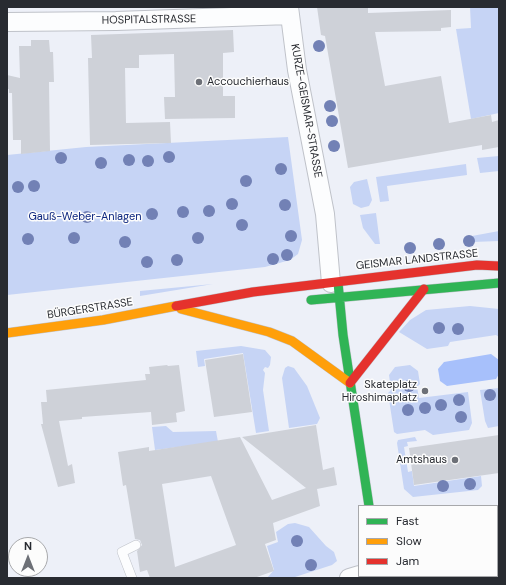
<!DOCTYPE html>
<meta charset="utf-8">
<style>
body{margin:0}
#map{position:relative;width:506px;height:585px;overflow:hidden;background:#edf0f8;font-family:"DM Sans",sans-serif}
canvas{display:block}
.frame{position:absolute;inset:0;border:8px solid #282b31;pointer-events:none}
.legend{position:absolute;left:358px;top:505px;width:140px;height:72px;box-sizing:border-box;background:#fcfcfc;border:1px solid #a7a8ab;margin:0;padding:5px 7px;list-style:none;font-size:12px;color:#282b31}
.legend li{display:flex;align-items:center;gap:8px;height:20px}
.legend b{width:20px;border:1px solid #a7a8ab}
.north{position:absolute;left:8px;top:537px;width:40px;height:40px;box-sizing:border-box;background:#fcfcfc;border:1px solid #a7a8ab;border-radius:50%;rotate:0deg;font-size:11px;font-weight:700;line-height:16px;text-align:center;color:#282b31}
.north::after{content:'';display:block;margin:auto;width:14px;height:18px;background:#6d7077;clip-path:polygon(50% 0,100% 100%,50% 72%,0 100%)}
</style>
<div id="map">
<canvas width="506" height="585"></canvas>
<div class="frame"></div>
<ul class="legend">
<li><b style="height:5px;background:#30b455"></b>Fast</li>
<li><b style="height:5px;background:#ff9f0a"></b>Slow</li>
<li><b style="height:5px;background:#e5322d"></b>Jam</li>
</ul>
<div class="north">N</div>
</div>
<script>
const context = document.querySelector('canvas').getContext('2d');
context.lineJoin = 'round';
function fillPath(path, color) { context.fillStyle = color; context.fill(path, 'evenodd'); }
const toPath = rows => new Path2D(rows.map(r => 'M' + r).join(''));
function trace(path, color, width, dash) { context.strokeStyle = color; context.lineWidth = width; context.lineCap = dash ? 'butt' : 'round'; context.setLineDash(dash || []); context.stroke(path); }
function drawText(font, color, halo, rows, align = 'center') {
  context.font = font + ' "DM Sans",sans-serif'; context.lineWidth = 3; context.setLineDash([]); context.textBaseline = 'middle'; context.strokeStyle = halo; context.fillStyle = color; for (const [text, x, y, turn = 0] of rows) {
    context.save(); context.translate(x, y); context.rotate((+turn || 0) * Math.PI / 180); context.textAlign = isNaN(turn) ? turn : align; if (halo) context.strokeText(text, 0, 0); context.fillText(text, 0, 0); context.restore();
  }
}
fillPath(toPath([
 [470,7,499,7,499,113,471,119,456,29,471,28],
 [288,137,302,240,298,254,290,260,265,267,7,295,7,155,86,147],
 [499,156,499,171,480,173,477,158],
 [466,164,467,175,387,186,389,201,380,202,376,177],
 [367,179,372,200,369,206,361,208,353,204,350,187,354,182],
 [376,213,380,244,375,244,363,228,360,215],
 [499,231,499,241,473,242,472,236],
 [213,284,140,296,140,291],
 [470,306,499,309,499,337,496,335,450,342,448,346,427,349,399,332,410,320,426,310],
 [241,346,265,350,271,357,270,365,268,368,265,367,263,370,265,373,263,390,269,431,256,433,243,353,204,359,205,366,198,367,196,351],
 [410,365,418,371,420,384,417,387,419,398,468,392,472,423,469,430,433,435,425,430,397,434,394,432,388,393,391,390,389,375,395,367],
 [288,366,294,368,307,386,320,418,317,424,289,428,282,378,285,368],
 [499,388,499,426,488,428,485,421,480,390],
 [166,426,173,432,216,431,218,442,155,450,152,427],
 [415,437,417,441,407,442,408,446,404,447,408,472,412,471,414,486,481,476,482,486,478,490,413,497,404,489,397,443,398,440],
 [295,523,309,527,326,546,334,552,337,561,332,565,292,578,267,578,274,570,267,546,278,542,276,532,288,524]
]), '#c6d4f5');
fillPath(toPath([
 [491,354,499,360,499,374,496,379,447,386,440,381,438,369,444,362]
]), '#a7c0fb');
fillPath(toPath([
 [317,7,368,7,368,13,451,10,451,27,441,28,441,31,375,32,385,86,441,76,449,123,491,115,492,122,499,120,499,147,482,150,482,145,348,168,325,36,321,35],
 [233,30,234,52,223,53,223,96,235,96,235,118,165,119,164,97,175,97,174,54,139,55,139,68,125,68,126,123,170,122,171,143,90,145,88,58,92,58,91,35],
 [31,40,49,40,50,52,53,52,54,82,49,82,50,151,21,154,21,140,13,140,12,93,9,93,9,89,7,89,7,75,20,78,19,46,31,46],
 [243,354,252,412,214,417,205,360],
 [167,365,168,366,179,365,185,411,176,413,177,422,152,425,151,412,82,417,82,419,59,421,68,466,72,464,75,483,58,487,41,424,43,424,41,402,47,402,46,390,146,380,145,374,150,374,149,367],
 [316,425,323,470,334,467,337,485,317,489,320,506,273,523,276,540,265,544,274,571,254,578,150,578,147,570,140,572,137,551,142,545,140,540,135,539,126,485,123,486,118,452,149,447,149,451,240,437,272,500,306,488,242,437],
 [211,476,236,545,175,567,162,484],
 [499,435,499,473,414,485,409,448]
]), '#ced1d8');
const lane = toPath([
 [132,578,122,552,136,545]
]);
const street = toPath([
 [289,7,297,70,325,214,331,283],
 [7,22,116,21,290,15],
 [349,578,359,575]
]);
const fast = toPath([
 [338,283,343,335,369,506],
 [311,300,499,283],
 [380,576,380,578]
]);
const slow = toPath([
 [181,309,269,332,292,341,350,383],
 [7,333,103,320,176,306]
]);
const jam = toPath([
 [176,306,253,292,477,265,499,266],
 [350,383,424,289]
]);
trace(lane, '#bfc2c9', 10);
trace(street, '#bfc2c9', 20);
trace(fast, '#bfc2c9', 10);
trace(slow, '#bfc2c9', 10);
trace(jam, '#bfc2c9', 10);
trace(lane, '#fcfdfe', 9);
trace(street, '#fcfdfe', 18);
trace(fast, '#30b455', 9);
trace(slow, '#ff9f0a', 9);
trace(jam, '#e5322d', 9);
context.fillStyle = '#7281b5';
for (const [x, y] of [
 [319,46],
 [330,106],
 [332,121],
 [334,146],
 [169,157],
 [61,158],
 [129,160],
 [148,161],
 [101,163],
 [281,169],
 [246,181],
 [34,186],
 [18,187],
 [232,204],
 [285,205],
 [209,211],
 [183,212],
 [152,214],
 [87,217],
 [242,225],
 [291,236],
 [74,238],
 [198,238],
 [28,239],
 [469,241],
 [125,242],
 [439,244],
 [410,248],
 [287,255],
 [273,259],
 [177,260],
 [147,262],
 [439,328],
 [458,329],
 [409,386],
 [490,395],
 [459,400],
 [441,405],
 [425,408],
 [408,410],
 [461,417],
 [470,484],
 [443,486],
 [297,541],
 [311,565]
]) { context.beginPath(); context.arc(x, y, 6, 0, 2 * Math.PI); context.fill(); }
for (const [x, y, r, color] of [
 [199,82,4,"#6d7077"],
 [425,391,4,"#6d7077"],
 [455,460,4,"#6d7077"]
]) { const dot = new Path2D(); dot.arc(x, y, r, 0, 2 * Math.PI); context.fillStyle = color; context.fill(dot); trace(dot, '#fcfcfc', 1.5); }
drawText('11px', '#282b31', '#fcfcfc', [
 ["HOSPITALSTRASSE",149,20,-1],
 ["KURZE-GEISMAR-STRASSE",306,111,80],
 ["GEISMAR LANDSTRASSE",417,260,-6],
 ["BÜRGERSTRASSE",90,309,-9]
]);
drawText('11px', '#282b31', '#fcfcfc', [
 ["Accouchierhaus",207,82,"left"],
 ["Skateplatz",417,385],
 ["Hiroshimaplatz",417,398],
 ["Amtshaus",447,460]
], 'right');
drawText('11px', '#0d267f', '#fcfcfc', [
 ["Gauß-Weber-Anlagen",85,217]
]);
</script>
